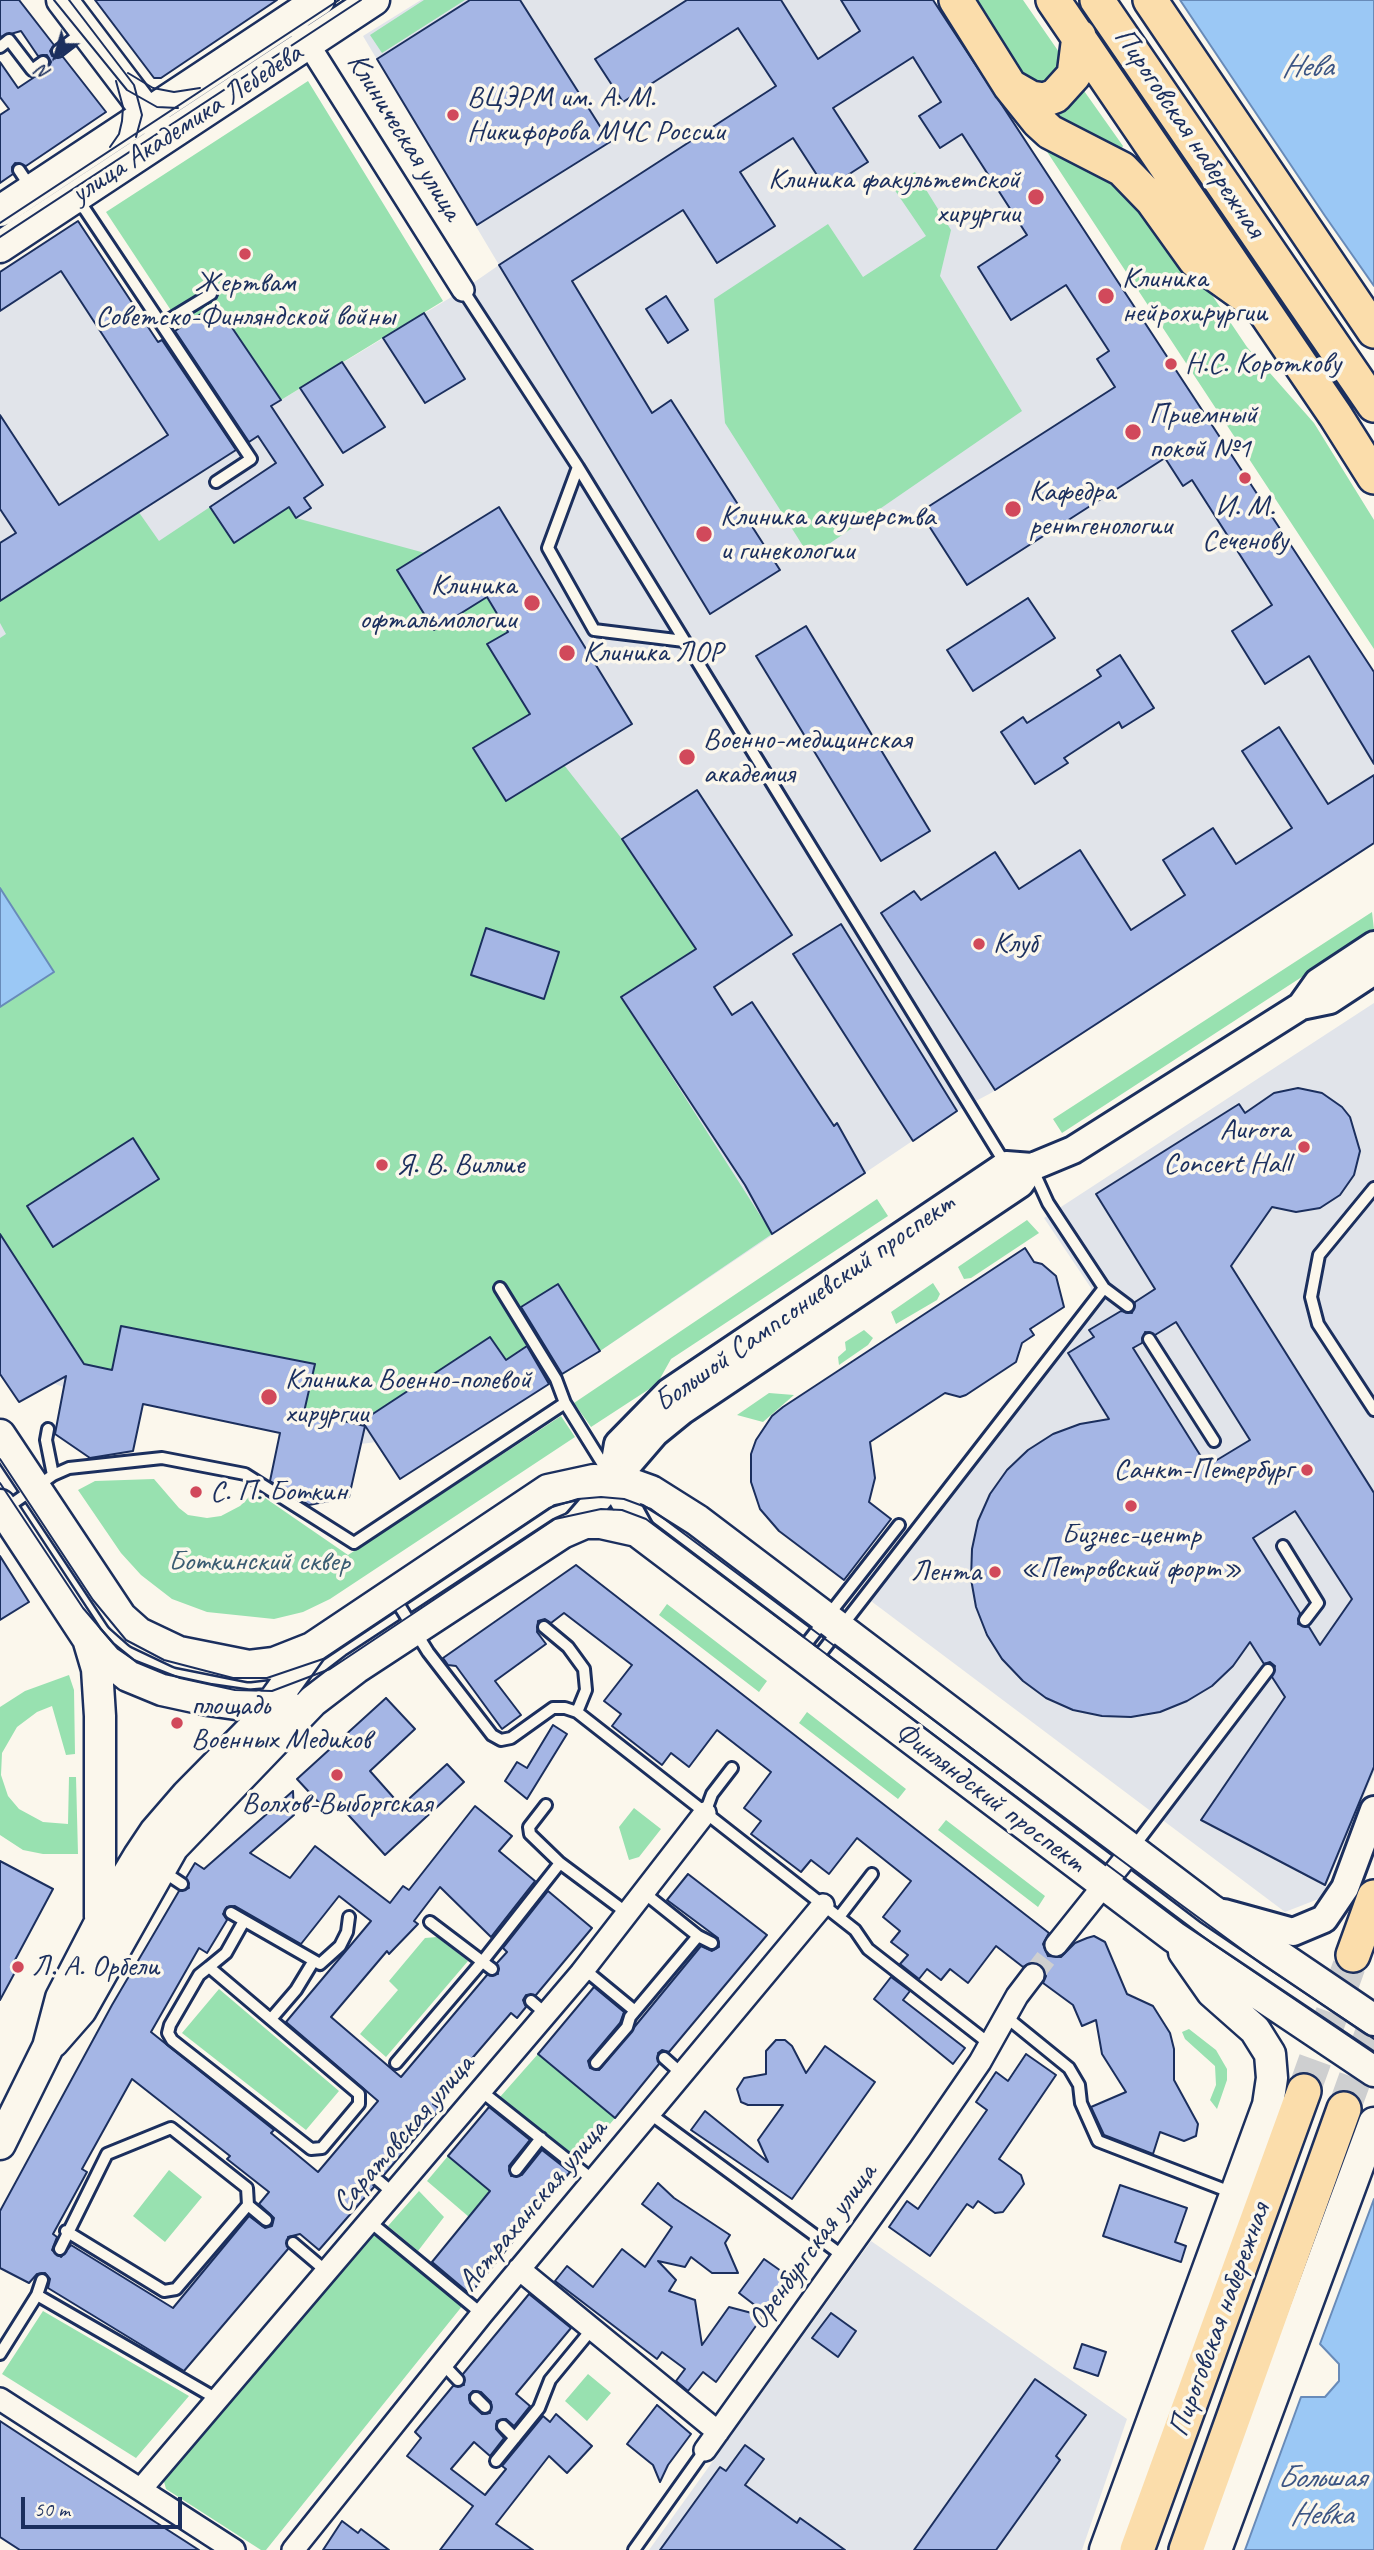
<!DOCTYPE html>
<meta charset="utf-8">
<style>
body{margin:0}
#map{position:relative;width:1374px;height:2550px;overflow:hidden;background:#fbf7ec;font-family:Caveat,sans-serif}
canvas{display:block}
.north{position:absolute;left:21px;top:21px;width:70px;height:70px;-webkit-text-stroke:5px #fbf7ec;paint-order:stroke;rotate:217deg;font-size:19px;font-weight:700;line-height:28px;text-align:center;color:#1b2f5e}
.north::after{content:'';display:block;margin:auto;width:24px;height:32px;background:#1b2f5e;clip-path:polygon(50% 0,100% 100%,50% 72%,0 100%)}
.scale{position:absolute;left:21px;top:2497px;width:161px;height:32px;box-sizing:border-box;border:4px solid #1b2f5e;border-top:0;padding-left:9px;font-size:21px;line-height:24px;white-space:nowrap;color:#1b2f5e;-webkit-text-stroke:5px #fbf7ec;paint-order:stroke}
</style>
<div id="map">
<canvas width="1374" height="2550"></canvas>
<div class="north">N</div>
<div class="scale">50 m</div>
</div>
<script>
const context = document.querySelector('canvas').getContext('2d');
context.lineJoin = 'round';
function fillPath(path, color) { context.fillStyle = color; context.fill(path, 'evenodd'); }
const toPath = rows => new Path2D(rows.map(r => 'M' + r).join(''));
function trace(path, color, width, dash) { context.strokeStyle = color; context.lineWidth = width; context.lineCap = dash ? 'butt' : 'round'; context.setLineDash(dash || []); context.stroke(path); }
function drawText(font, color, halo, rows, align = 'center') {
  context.font = font + ' Caveat,sans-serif'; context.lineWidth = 7; context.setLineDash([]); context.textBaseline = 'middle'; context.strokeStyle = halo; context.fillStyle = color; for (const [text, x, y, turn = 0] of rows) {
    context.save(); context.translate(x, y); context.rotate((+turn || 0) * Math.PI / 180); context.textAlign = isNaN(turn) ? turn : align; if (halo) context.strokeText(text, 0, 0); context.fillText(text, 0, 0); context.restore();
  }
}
fillPath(toPath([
 [421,0,933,0,1374,672,1374,844,991,1093,957,1111,600,1351,400,1479,376,1442,361,1444,349,1497,306,1506,270,1482,280,1433,143,1404,133,1451,91,1458,54,1434,63,1387,53,1383,19,1402,0,1374,0,272,78,221,158,342,216,304,281,400,463,290,499,265,363,36],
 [1374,1003,1374,1772,1321,1898,1285,1912,859,1592,1090,1296,1091,1288,1044,1218],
 [871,2241,1127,2419,1082,2550,649,2550]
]), '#e1e4ea');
fillPath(toPath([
 [424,0,465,0,382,53,370,35],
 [971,0,1023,0,1061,55,1062,75,1031,89],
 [308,81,443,301,281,400,182,327,106,212],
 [1082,88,1123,146,1120,152,1043,110],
 [1038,138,1058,144,1156,212,1247,347,1314,423,1374,520,1374,649],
 [915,172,951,230,940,276,1022,411,810,557,725,423,714,299,828,224,863,277,926,236,892,186],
 [210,507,234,543,289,507,296,518,425,553,477,583,508,632,488,645,554,699,473,749,506,801,564,765,622,839,696,949,621,997,772,1234,600,1351,558,1284,521,1307,546,1347,576,1366,552,1382,529,1345,506,1360,490,1337,357,1424,304,1412,121,1326,116,1348,141,1353,137,1375,84,1364,0,1234,0,638,6,634,0,623,0,601,138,511,159,541],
 [1372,912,1374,930,1062,1133,1053,1119],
 [877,1199,888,1216,671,1359,657,1384,591,1427,574,1403],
 [1027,1220,1039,1233,971,1278,964,1279,958,1267],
 [933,1283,940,1294,937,1300,896,1324,891,1312],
 [864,1330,873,1338,868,1345,839,1365,838,1357,846,1350,845,1342],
 [769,1393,794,1395,763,1422,737,1415],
 [561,1416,575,1437,330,1599,303,1612,274,1619,207,1612,172,1599,141,1575,121,1553,78,1490,95,1481,154,1479,179,1508,188,1515,207,1518,221,1516,240,1506,255,1491,348,1555],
 [667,1604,767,1681,759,1692,659,1615],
 [69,1675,74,1690,75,1754,66,1755,52,1706,37,1712,17,1727,2,1753,1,1775,8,1796,19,1809,43,1822,68,1824,69,1777,76,1777,78,1854,43,1854,23,1850,0,1835,0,1707,25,1691],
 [807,1712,906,1789,898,1799,799,1723],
 [634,1808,661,1829,639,1857,629,1860,619,1827],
 [946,1820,1045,1896,1038,1907,938,1830],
 [437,1937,468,1961,386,2057,360,2034,398,1990,389,1981,425,1938],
 [219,1989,339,2091,306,2130,182,2033],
 [1189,2029,1216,2050,1227,2069,1227,2080,1217,2109,1210,2100,1216,2085,1215,2066,1185,2039,1182,2032],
 [538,2054,615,2118,580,2160,500,2097],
 [448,2156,490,2191,469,2217,427,2181],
 [169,2170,202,2197,165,2242,133,2216],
 [419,2191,444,2217,418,2251,388,2226],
 [374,2232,463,2305,266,2550,261,2550,166,2489,163,2478],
 [43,2311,189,2396,136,2458,2,2374],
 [588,2374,611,2393,587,2421,565,2401]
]), '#98e1b0');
const water = toPath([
 [1180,0,1374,0,1374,286,1325,216,1180,0],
 [0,888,54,972,0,1007,0,888],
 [1374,2199,1374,2550,1245,2550,1301,2397,1325,2397,1339,2381,1339,2364,1320,2344,1374,2199]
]);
fillPath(water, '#9bc8f5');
trace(water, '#688bb9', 2);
const building = toPath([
 [0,0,19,0,54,45,50,51,52,56,63,57,106,112,26,166,15,163,12,167,13,174,0,183,0,115,9,109,0,97,0,62,18,88,48,68,51,62,47,55,38,56,21,31,0,37,0,0],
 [95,0,277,0,161,78,154,78,95,0],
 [470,0,520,0,610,142,477,225,377,59,470,0],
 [687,0,781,0,818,59,860,31,841,0,933,0,1374,672,1374,764,1309,656,1265,684,1232,631,1272,605,1192,480,1183,486,1165,458,967,585,920,512,1115,387,1097,359,1109,351,1066,285,1011,320,978,267,1027,235,962,134,940,148,919,116,941,102,913,57,833,108,868,162,826,189,793,138,740,172,775,226,717,263,683,210,572,281,652,413,671,400,780,570,710,614,499,265,776,86,738,28,623,102,595,59,687,0],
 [78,221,158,342,162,340,236,450,0,601,0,543,16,533,0,509,0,415,59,505,168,435,61,271,0,311,0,272,78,221],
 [666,296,688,330,668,343,646,309,666,296],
 [216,304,281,400,271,406,323,485,304,498,311,508,296,518,289,507,234,543,210,507,276,463,258,436,249,442,175,331,216,304],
 [424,313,465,379,425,403,383,338,424,313],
 [342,362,385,427,343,453,300,388,342,362],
 [499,507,632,724,506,801,473,748,530,714,487,644,508,632,487,597,434,630,397,570,499,507],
 [1028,598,1055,638,973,691,947,650,1028,598],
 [806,626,930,831,881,861,756,656,806,626],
 [1120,655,1154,708,1122,728,1119,722,1064,758,1068,763,1035,784,1001,732,1023,717,1027,723,1101,676,1097,670,1120,655],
 [1279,727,1328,804,1374,775,1374,843,995,1090,881,913,914,891,921,900,995,852,1019,889,1080,850,1131,930,1185,895,1163,860,1213,828,1236,864,1292,828,1242,751,1279,727],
 [697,790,792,935,714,987,732,1015,752,1002,834,1126,837,1123,865,1173,772,1234,745,1185,621,997,696,949,622,839,697,790],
 [841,924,957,1111,913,1141,793,954,841,924],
 [486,928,559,952,544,999,471,975,486,928],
 [1298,1088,1322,1093,1342,1107,1350,1117,1360,1151,1354,1175,1340,1195,1320,1208,1296,1212,1272,1207,1231,1266,1374,1493,1374,1767,1325,1885,1201,1820,1285,1697,1272,1677,1275,1666,1270,1662,1264,1664,1250,1642,1233,1666,1212,1686,1187,1701,1160,1712,1131,1717,1102,1716,1073,1710,1046,1698,1023,1681,1002,1659,987,1635,976,1607,971,1579,972,1549,978,1521,990,1494,1007,1470,1028,1450,1053,1434,1080,1424,1109,1419,1068,1353,1094,1337,1089,1330,1121,1311,1132,1313,1135,1302,1155,1289,1096,1194,1239,1104,1245,1113,1274,1093,1298,1088],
 [1176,1322,1250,1440,1207,1466,1133,1348,1142,1343,1145,1332,1155,1335,1176,1322],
 [1295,1511,1352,1599,1320,1645,1309,1627,1298,1624,1300,1613,1253,1538,1295,1511],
 [133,1138,159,1179,53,1247,27,1206,133,1138],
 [0,1234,84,1364,112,1370,121,1326,315,1364,304,1412,365,1426,349,1497,309,1505,270,1481,280,1433,143,1404,133,1451,90,1458,55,1434,66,1376,19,1402,0,1374,0,1234],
 [1025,1248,1034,1262,1042,1264,1056,1276,1064,1307,1030,1329,1034,1335,1022,1343,1016,1362,966,1395,960,1397,945,1393,870,1442,875,1478,869,1502,891,1519,844,1580,779,1531,760,1509,751,1482,751,1454,756,1440,772,1416,783,1407,1025,1248],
 [558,1284,600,1351,562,1374,521,1307,558,1284],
 [490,1337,506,1360,527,1346,549,1384,400,1479,362,1421,490,1337],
 [0,1556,29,1602,0,1620,0,1556],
 [576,1565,1049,1933,1043,1944,1048,1956,1061,1957,1075,1943,1087,1938,1094,1936,1105,1942,1127,1994,1153,2006,1170,2033,1174,2049,1174,2080,1198,2124,1196,2136,1184,2141,1160,2132,1153,2154,1104,2135,1091,2107,1126,2092,1102,2054,1096,2020,1082,2026,1073,2005,1043,1983,1046,1976,1041,1965,1034,1962,1023,1967,996,1946,968,1983,950,1969,941,1980,927,1969,919,1979,900,1964,908,1955,891,1942,900,1931,883,1917,911,1881,857,1838,829,1874,811,1860,801,1872,751,1834,761,1821,744,1808,771,1772,717,1730,689,1767,671,1753,662,1765,612,1726,621,1714,604,1701,632,1665,564,1613,551,1623,545,1619,538,1621,537,1632,546,1644,495,1681,521,1715,502,1729,456,1666,448,1665,443,1658,576,1565],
 [386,1698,415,1729,370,1771,401,1806,447,1764,464,1782,385,1855,331,1796,321,1805,297,1779,386,1698],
 [553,1725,567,1734,527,1799,505,1781,517,1762,527,1768,553,1725],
 [293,1791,294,1815,250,1853,290,1878,315,1846,390,1903,403,1886,409,1890,475,1806,512,1836,499,1851,535,1881,491,1937,440,1887,414,1921,418,1924,389,1954,387,1951,331,2017,401,2077,487,1975,498,1974,497,1963,507,1952,503,1948,548,1891,592,1928,536,1995,526,1995,523,2000,526,2007,517,2018,511,2013,433,2104,440,2109,384,2175,373,2176,374,2187,319,2250,300,2234,288,2237,288,2249,184,2371,48,2288,50,2279,45,2273,37,2274,29,2283,0,2268,0,2211,112,2005,179,1891,189,1888,186,1878,195,1863,204,1869,293,1791],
 [339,1896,371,1921,286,2022,378,2101,318,2172,271,2133,274,2130,151,2032,199,1948,207,1953,227,1920,223,1914,227,1907,235,1906,301,1944,339,1896],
 [132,2079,230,2156,227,2159,269,2192,259,2204,274,2218,272,2226,265,2228,249,2216,173,2308,71,2245,61,2257,52,2250,57,2237,53,2234,87,2172,82,2169,132,2079],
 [0,1861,53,1889,15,1960,20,1963,0,2000,0,1861],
 [688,1874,767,1935,669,2052,662,2050,658,2053,659,2064,615,2118,538,2054,594,1987,624,2012,620,2023,588,2061,590,2068,599,2070,701,1946,712,1951,719,1947,718,1938,667,1900,688,1874],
 [891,1977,910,1991,903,2000,965,2048,953,2064,874,1999,891,1977],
 [776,2040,785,2040,792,2046,806,2073,825,2046,875,2082,792,2199,691,2130,705,2111,768,2162,758,2140,783,2105,748,2105,741,2102,737,2089,744,2078,766,2074,766,2051,776,2040],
 [1026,2054,1056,2075,999,2159,1021,2175,1024,2184,1003,2212,995,2213,978,2201,973,2208,967,2204,930,2256,889,2227,907,2201,918,2209,987,2110,976,2102,996,2072,1008,2081,1026,2054],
 [489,2107,530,2140,509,2166,511,2176,522,2175,542,2150,570,2172,470,2294,432,2262,490,2191,448,2156,489,2107],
 [658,2183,674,2198,730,2235,725,2243,738,2273,712,2273,691,2257,685,2267,658,2261,676,2280,669,2291,695,2300,702,2345,729,2307,763,2316,716,2382,703,2372,688,2391,676,2381,685,2369,662,2352,657,2359,555,2281,567,2266,593,2287,622,2249,645,2267,672,2227,642,2204,658,2183],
 [1120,2185,1187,2208,1175,2242,1186,2246,1181,2262,1103,2236,1120,2185],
 [764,2259,791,2278,765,2313,739,2293,764,2259],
 [529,2294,571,2328,516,2394,530,2406,514,2426,506,2419,497,2421,496,2429,504,2438,490,2456,474,2442,451,2469,485,2495,506,2469,502,2466,543,2416,550,2422,556,2414,592,2446,567,2473,549,2456,496,2524,533,2550,440,2550,473,2506,407,2456,421,2438,415,2432,453,2386,464,2385,463,2374,529,2294],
 [473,2391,481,2392,491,2402,490,2413,482,2414,470,2403,469,2395,473,2391],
 [831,2313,856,2331,838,2357,812,2338,831,2313],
 [1082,2344,1106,2352,1098,2376,1074,2368,1082,2344],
 [1035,2379,1086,2415,1056,2456,1060,2460,1031,2501,996,2550,914,2550,1035,2379],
 [657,2405,691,2434,668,2465,660,2482,653,2465,627,2444,657,2405],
 [0,2421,76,2471,199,2550,20,2550,0,2537,0,2421],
 [745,2445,764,2459,745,2485,797,2523,800,2518,845,2550,660,2550,720,2467,726,2471,745,2445],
 [342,2521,358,2533,361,2529,389,2550,323,2550,342,2521]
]);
fillPath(building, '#a5b6e5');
trace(building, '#1b2f5e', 2);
trace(toPath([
 [1033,1975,1056,1945]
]), '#cecfd0', 21, [21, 10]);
trace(toPath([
 [1304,2091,1353,1955],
 [1344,2109,1374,2026]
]), '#cecfd0', 33, [33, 17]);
const service = toPath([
 [0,47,9,40,32,70,43,62],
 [58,51,84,31],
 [19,170,31,188],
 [78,199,251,459,216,482],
 [463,290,578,467,1006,1165],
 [162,324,211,294],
 [578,467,548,548,594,630,684,641],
 [1033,1170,1048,1203,1104,1288,1128,1306],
 [1374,1188,1319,1255,1311,1297,1318,1324,1374,1410],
 [500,1288,556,1379,565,1403],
 [1149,1339,1214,1441],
 [48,1429,46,1440,53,1475],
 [5,1509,53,1475,69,1468,162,1458,245,1474,354,1543,565,1403,609,1474],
 [1283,1546,1318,1603,1305,1620],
 [394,1597,428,1652,492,1735,501,1740,511,1738,553,1708,565,1708,577,1712,855,1930,868,1949,991,2045],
 [544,1627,568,1647,584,1669,586,1690,577,1712],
 [799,1653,899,1525],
 [814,1662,1104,1288],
 [546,1805,529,1827,530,1834,560,1863,627,1913],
 [705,1813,712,1794,732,1768],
 [1132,1849,1268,1670],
 [161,1870,182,1884],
 [643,1892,698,1936,712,1943],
 [231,1913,320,1964,340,1946,347,1932,349,1917],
 [839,1917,872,1874],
 [430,1922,492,1969],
 [209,1967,359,2094,359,2104,322,2148,311,2149,172,2040,168,2033,170,2025,199,1975,209,1967],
 [209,1967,226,1953,244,1921],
 [584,1969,635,2011],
 [531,2001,546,2014],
 [1005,2016,1069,2068,1079,2085,1081,2103,1098,2141,1233,2193],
 [271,2019,296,1990,313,1962],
 [664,2058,682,2074],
 [396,2063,482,1962,560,1863],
 [596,2063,627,2027,630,2017,698,1936],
 [481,2091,593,2180],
 [649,2113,843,2256],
 [516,2170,541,2138],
 [379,2181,393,2193],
 [369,2221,482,2314],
 [66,2231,164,2291,176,2289,248,2205],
 [293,2243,326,2271],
 [60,2249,107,2154,171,2128,247,2188,248,2205,266,2220],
 [37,2295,217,2399],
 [0,2354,37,2295,42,2280],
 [442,2363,458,2380],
 [476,2398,485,2407],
 [503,2426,515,2438],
 [496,2461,539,2408,550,2380,592,2329],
 [634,2550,705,2450]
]);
const minor = toPath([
 [302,34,463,290],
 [1056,1945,1132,1850],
 [519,2269,718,2432],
 [0,2399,234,2550],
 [705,2450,920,2149,980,2062,1017,1996,1033,1975],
 [141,2489,581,1973,705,1813],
 [293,2550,482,2314,823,1905]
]);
const tertiary = toPath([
 [1301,1006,1318,982,1374,945],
 [612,1479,618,1444,669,1392,1006,1165,1032,1167,1073,1150,1301,1006,1330,1000,1374,971],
 [612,1479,642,1534],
 [574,1527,655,1433,682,1411,1020,1184,1032,1167],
 [1224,1913,1293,1932,1324,1919,1345,1888,1374,1810]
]);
const secondary = toPath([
 [62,0,159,128],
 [0,211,319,0],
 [0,247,374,0],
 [0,1435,121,1617,139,1633,179,1652,249,1666,274,1663,312,1648],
 [0,1505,88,1639,102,1655,128,1676,162,1690,208,1700,250,1706,285,1703],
 [89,1642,97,1669,100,1716,100,1917],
 [53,2042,81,2010,173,1847,313,1701,356,1668,562,1533,585,1523,601,1523,637,1531,1174,1937,1374,2071],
 [0,2144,48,2047,61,1998,106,1911,139,1856,155,1832,187,1795,258,1723,312,1648,548,1490,594,1480,626,1482,651,1491,697,1520,1210,1909,1374,2020],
 [1105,2550,1268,2105,1272,2078,1270,2054,1255,2030,1212,1992,1184,1952],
 [1216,2550,1374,2123]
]);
const primary = toPath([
 [956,0,1010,86,1038,121,1050,132,1122,169,1152,200,1195,260,1244,295],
 [1053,0,1335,415,1374,477],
 [1097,0,1374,405],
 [1150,0,1374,331],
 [1010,86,1031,98,1044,100,1055,96,1074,75,1079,36],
 [1353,1955,1374,1897],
 [1137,2550,1304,2091],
 [1186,2550,1344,2109]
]);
trace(service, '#1b2f5e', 16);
trace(minor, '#1b2f5e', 26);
trace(tertiary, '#1b2f5e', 32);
trace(secondary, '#1b2f5e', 35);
trace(primary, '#1b2f5e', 38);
trace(service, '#fbf7ec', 10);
trace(minor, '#fbf7ec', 21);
trace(tertiary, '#fbf7ec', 26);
trace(secondary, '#fbf7ec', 30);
trace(primary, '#fbddab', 33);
trace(toPath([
 [54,0,127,90,157,107,178,108],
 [69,0,134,85,142,115,136,137],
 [128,73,153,88,174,92,200,88],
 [110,147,119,134,122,121,123,107,116,81],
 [0,223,339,0],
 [0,237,361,0],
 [0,1459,93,1600,126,1640,164,1660,233,1678,267,1678,323,1659,549,1508,578,1499,601,1497,624,1499,651,1509,1180,1904,1263,1965,1374,2039],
 [0,1483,83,1608,118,1649,134,1660,180,1678,235,1690,272,1691,330,1669,555,1519,601,1509,622,1510,646,1519,1213,1944,1374,2053]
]), '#1b2f5e', 2);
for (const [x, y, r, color] of [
 [453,115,7,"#d1495b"],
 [1036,197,9,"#d1495b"],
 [245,254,7,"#d1495b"],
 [1106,296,9,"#d1495b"],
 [1171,364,7,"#d1495b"],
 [1133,432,9,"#d1495b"],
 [1245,478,7,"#d1495b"],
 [1013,509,9,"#d1495b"],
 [704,534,9,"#d1495b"],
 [532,603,9,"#d1495b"],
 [567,653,9,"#d1495b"],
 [687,757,9,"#d1495b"],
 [979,944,7,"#d1495b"],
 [1304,1147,7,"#d1495b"],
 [382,1165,7,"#d1495b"],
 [269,1397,9,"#d1495b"],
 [1307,1470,7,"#d1495b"],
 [196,1492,7,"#d1495b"],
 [1131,1506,7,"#d1495b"],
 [995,1572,7,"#d1495b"],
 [177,1723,7,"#d1495b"],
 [337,1775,7,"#d1495b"],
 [18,1967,7,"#d1495b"]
]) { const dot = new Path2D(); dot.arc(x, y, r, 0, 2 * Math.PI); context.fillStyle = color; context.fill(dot); trace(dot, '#fbf7ec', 2.5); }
drawText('30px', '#1b2f5e', '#fbf7ec', [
 ["ВЦЭРМ им. А. М.",467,98],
 ["Никифорова МЧС России",467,132],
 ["Клиника факультетской",1020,180,"right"],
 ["хирургии",1020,214,"right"],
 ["Клиника",1122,279],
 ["нейрохирургии",1122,313],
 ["Жертвам",245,283,"center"],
 ["Советско-Финляндской войны",245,317,"center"],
 ["Н.С. Короткову",1185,364],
 ["Приемный",1149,415],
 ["покой №1",1149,449],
 ["Кафедра",1029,492],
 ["рентгенологии",1029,526],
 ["И. М.",1245,507,"center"],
 ["Сеченову",1245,541,"center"],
 ["Клиника акушерства",720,517],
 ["и гинекологии",720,551],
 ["Клиника",516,586,"right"],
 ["офтальмологии",516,620,"right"],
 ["Клиника ЛОР",583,653],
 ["Военно-медицинская",703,740],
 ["академия",703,774],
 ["Клуб",993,944],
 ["Aurora",1290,1130,"right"],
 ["Concert Hall",1290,1164,"right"],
 ["Я. В. Виллие",396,1165],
 ["Клиника Военно-полевой",285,1380],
 ["хирургии",285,1414],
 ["Санкт-Петербург",1293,1470,"right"],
 ["С. П. Боткин",210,1492],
 ["Бизнес-центр",1131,1535,"center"],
 ["«Петровский форт»",1131,1569,"center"],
 ["Лента",981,1572,"right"],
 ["площадь",191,1706],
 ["Военных Медиков",191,1740],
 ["Волхов-Выборгская",337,1804,"center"],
 ["Л. А. Орбели",32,1967]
], 'left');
drawText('30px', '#1b2f5e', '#fbf7ec', [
 ["улица Академика Лебедева",187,124,-33],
 ["Пироговская набережная",1189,133,56],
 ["Клиническая улица",404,137,58],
 ["Большой Сампсониевский проспект",805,1303,-35],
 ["Финляндский проспект",990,1798,37],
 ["Саратовская улица",404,2134,-49],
 ["Астраханская улица",533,2206,-50],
 ["Оренбургская улица",813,2247,-54],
 ["Пироговская набережная",1220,2320,-70]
]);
drawText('30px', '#3a5c72', '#fbf7ec', [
 ["Боткинский сквер",259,1562]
]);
drawText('italic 32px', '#3b5584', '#fbf7ec', [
 ["Нева",1307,68],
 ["Большая",1321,2479],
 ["Невка",1321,2516]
]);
</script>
